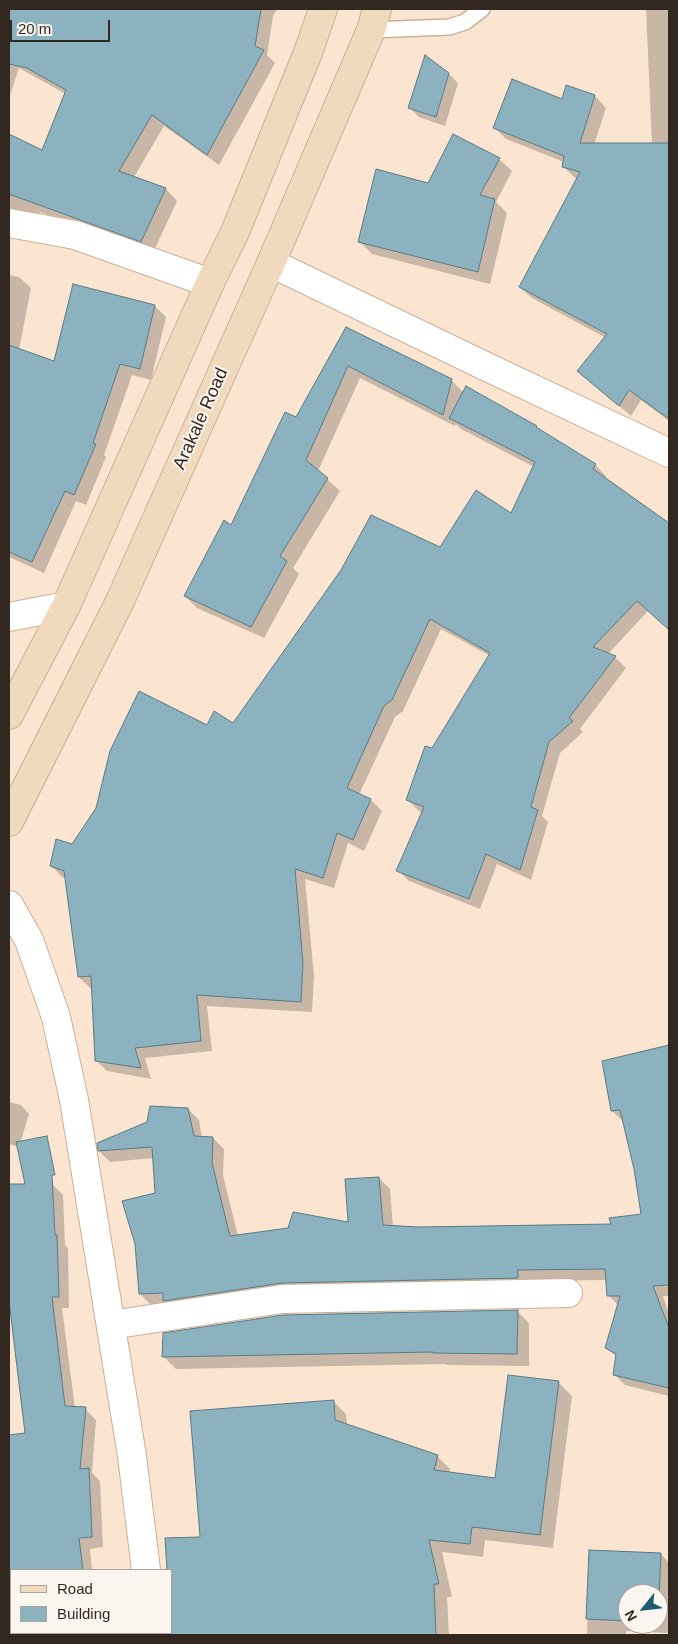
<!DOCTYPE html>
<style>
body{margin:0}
#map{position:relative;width:678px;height:1644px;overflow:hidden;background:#fbe5d1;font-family:Arial,sans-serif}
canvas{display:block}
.frame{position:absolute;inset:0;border:10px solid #32281f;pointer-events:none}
.legend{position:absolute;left:10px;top:1569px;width:162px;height:65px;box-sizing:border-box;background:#fbf5f0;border:1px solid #aba39c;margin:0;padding:6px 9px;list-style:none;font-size:15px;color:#32281f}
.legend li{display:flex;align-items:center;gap:10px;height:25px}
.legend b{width:25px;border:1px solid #aba39c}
.north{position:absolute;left:618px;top:1584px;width:50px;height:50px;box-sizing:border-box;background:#fbf5f0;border:1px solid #aba39c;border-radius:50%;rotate:241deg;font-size:14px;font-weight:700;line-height:20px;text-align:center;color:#32281f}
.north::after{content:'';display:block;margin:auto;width:18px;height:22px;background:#1b5e72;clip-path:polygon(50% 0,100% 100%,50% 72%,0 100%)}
.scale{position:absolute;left:10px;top:20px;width:100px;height:22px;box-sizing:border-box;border:2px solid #32281f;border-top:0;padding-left:6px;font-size:15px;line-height:18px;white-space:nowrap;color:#32281f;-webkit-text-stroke:4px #fbf5f0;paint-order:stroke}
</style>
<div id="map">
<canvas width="678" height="1644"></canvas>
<div class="frame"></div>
<ul class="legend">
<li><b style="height:6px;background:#f0d9bd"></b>Road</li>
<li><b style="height:14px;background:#8db2bf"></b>Building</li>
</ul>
<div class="north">N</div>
<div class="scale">20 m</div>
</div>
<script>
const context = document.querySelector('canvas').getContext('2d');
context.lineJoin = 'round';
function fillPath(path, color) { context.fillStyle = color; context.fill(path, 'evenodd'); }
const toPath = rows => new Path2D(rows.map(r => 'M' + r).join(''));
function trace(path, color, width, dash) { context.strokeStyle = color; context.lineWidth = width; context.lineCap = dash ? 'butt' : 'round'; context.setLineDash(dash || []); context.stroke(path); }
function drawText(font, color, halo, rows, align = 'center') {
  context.font = font + ' Arial,sans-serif'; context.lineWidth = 4; context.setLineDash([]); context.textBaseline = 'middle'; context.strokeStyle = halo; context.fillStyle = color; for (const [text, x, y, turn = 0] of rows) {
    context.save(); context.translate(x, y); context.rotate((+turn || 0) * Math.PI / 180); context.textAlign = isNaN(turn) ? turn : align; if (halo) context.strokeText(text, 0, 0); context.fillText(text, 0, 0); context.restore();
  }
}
fillPath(toPath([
 [9,9,277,9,273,16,267,55,275,63,219,165,164,126,134,177,166,189,177,201,153,253,40,212,38,219,9,208,9,135,43,151,66,94,19,68,9,99],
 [646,9,669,9,669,421,641,400,631,416,590,382,579,371,606,338,532,298,520,287,577,179,575,178,563,166,564,162,506,139,495,128,563,101,567,87,595,96,606,108,594,145,652,144],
 [449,74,458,83,445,126,419,117,410,108],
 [499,159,512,171,496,202,507,213,490,284,372,254,359,241,429,184],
 [9,275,19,277,31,288,19,350,54,362,155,306,166,317,151,380,132,375,104,455,106,457,86,505,76,501,44,573,9,557],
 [347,329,451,380,464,393,536,427,541,432,595,465,606,476,604,479,669,525,669,629,648,611,608,654,615,657,626,668,580,729,583,732,560,753,542,816,548,822,531,880,497,864,480,909,409,881,398,870,423,813,419,811,408,800,432,750,490,656,441,629,403,711,395,717,359,795,371,800,382,811,364,851,348,843,334,888,305,879,314,976,312,1012,207,1006,212,1051,145,1058,151,1079,107,1071,96,1060,93,988,90,988,79,977,66,878,62,877,51,865,208,726,234,724,440,549,512,515,534,467,461,429,456,424,455,426,360,378,318,471,340,491,293,568,299,574,264,638,197,608,185,596,232,526,296,418],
 [669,1047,669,1296,663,1296,669,1313,669,1396,625,1385,614,1374,617,1357,607,1348,619,1306,608,1295,607,1280,528,1281,151,1305,140,1294,156,1194,154,1158,110,1162,99,1151,188,1109,199,1120,202,1138,213,1138,224,1149,223,1175,238,1236,349,1224,379,1178,390,1189,393,1227,419,1228,612,1225,643,1215,635,1169,624,1122,612,1111,604,1062],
 [9,1102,21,1105,29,1114,19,1147,9,1144],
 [52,1184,63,1195,65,1245,68,1248,69,1308,62,1308,75,1408,85,1409,96,1420,92,1473,100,1481,103,1547,90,1549,92,1570,11,1570,11,1633,99,1633,99,1635,9,1635,9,1437,27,1434,9,1291,9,1185],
 [517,1311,529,1323,529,1366,447,1365,445,1364,176,1369,164,1357],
 [558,1382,572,1396,553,1548,485,1540,483,1557,442,1552,452,1597,447,1597,449,1635,170,1635,170,1633,171,1633,171,1570,168,1570,167,1539,202,1538,333,1401,346,1414,347,1425,437,1456,450,1469,450,1473,496,1479],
 [590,1551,661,1554,669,1563,669,1633,626,1631,626,1635,587,1635],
 [628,1594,658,1594,658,1624,628,1624]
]), '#0003');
const building = toPath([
 [9,9,261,9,255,46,264,50,207,155,152,115,119,171,166,188,141,242,9,194,9,134,42,150,66,90,27,68,9,64,9,9],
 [425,55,449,73,436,117,408,108,425,55],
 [512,79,562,99,566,85,595,95,580,143,669,143,669,419,629,390,619,406,577,371,607,334,519,287,580,172,562,167,564,156,493,128,512,79],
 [453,134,500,158,480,195,495,199,478,272,358,242,376,169,428,183,453,134],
 [73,284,155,305,140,369,120,364,93,443,96,444,74,495,65,491,32,562,9,552,9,345,54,361,73,284],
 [346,327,452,379,443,415,348,366,306,460,328,478,280,556,287,561,251,627,184,596,224,520,231,525,285,412,296,417,346,327],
 [466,386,537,426,536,427,596,464,593,469,669,523,669,630,637,601,593,647,616,656,569,718,573,721,549,742,531,807,538,810,520,870,486,854,469,899,396,871,424,807,406,800,425,746,432,748,490,653,430,619,392,700,384,706,347,788,371,799,353,840,337,833,323,878,295,869,303,964,301,1002,197,995,201,1041,135,1048,141,1068,95,1061,91,976,78,977,64,871,50,866,56,839,72,844,96,808,110,751,139,691,207,725,214,711,233,723,341,570,371,515,440,547,476,490,511,513,535,462,449,418,466,386],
 [669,1045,669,1285,653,1286,669,1328,669,1388,613,1375,616,1354,605,1348,620,1296,607,1296,605,1269,518,1270,518,1278,282,1283,163,1301,163,1293,139,1294,135,1244,122,1201,155,1193,152,1147,98,1151,97,1143,147,1122,150,1106,188,1108,194,1136,213,1137,212,1163,230,1236,288,1228,293,1212,348,1222,345,1179,379,1177,383,1225,419,1227,611,1224,609,1218,641,1214,634,1169,620,1110,611,1111,602,1061,669,1045],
 [47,1136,55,1175,52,1175,55,1235,57,1235,59,1297,52,1297,65,1406,86,1407,80,1469,89,1468,92,1537,79,1538,83,1570,9,1570,9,1435,25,1433,9,1301,9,1184,25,1184,16,1142,47,1136],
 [518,1310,517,1354,433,1353,433,1352,162,1357,163,1333,283,1315,518,1310],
 [508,1375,559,1381,540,1535,472,1527,470,1544,429,1540,439,1584,434,1584,436,1635,171,1635,171,1570,167,1570,165,1538,200,1537,190,1411,334,1400,335,1420,438,1455,434,1470,495,1478,508,1375],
 [589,1550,661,1553,658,1622,658,1594,628,1594,628,1621,586,1619,589,1550]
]);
fillPath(building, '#8db2bf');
trace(building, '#577a86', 1);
const service = toPath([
 [371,30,449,27,465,22,482,9]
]);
const minor = toPath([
 [9,223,75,235,210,283],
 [271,263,487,367,669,453],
 [9,617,66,606],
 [9,905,29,940,56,1017,74,1100,132,1456,146,1570],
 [111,1325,282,1299,568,1293],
 [153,1633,153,1635]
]);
const secondary = toPath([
 [9,715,66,606,210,283,235,232,309,50,323,9],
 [9,822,120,601,271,263,371,30,377,9]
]);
trace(service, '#cab099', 18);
trace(minor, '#cab099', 30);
trace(secondary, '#cab099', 30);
trace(service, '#fff', 15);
trace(minor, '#fff', 28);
trace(secondary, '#f0d9bd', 28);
drawText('18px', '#32281f', '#fbf5f0', [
 ["Arakale Road",201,419,-66]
]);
</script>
